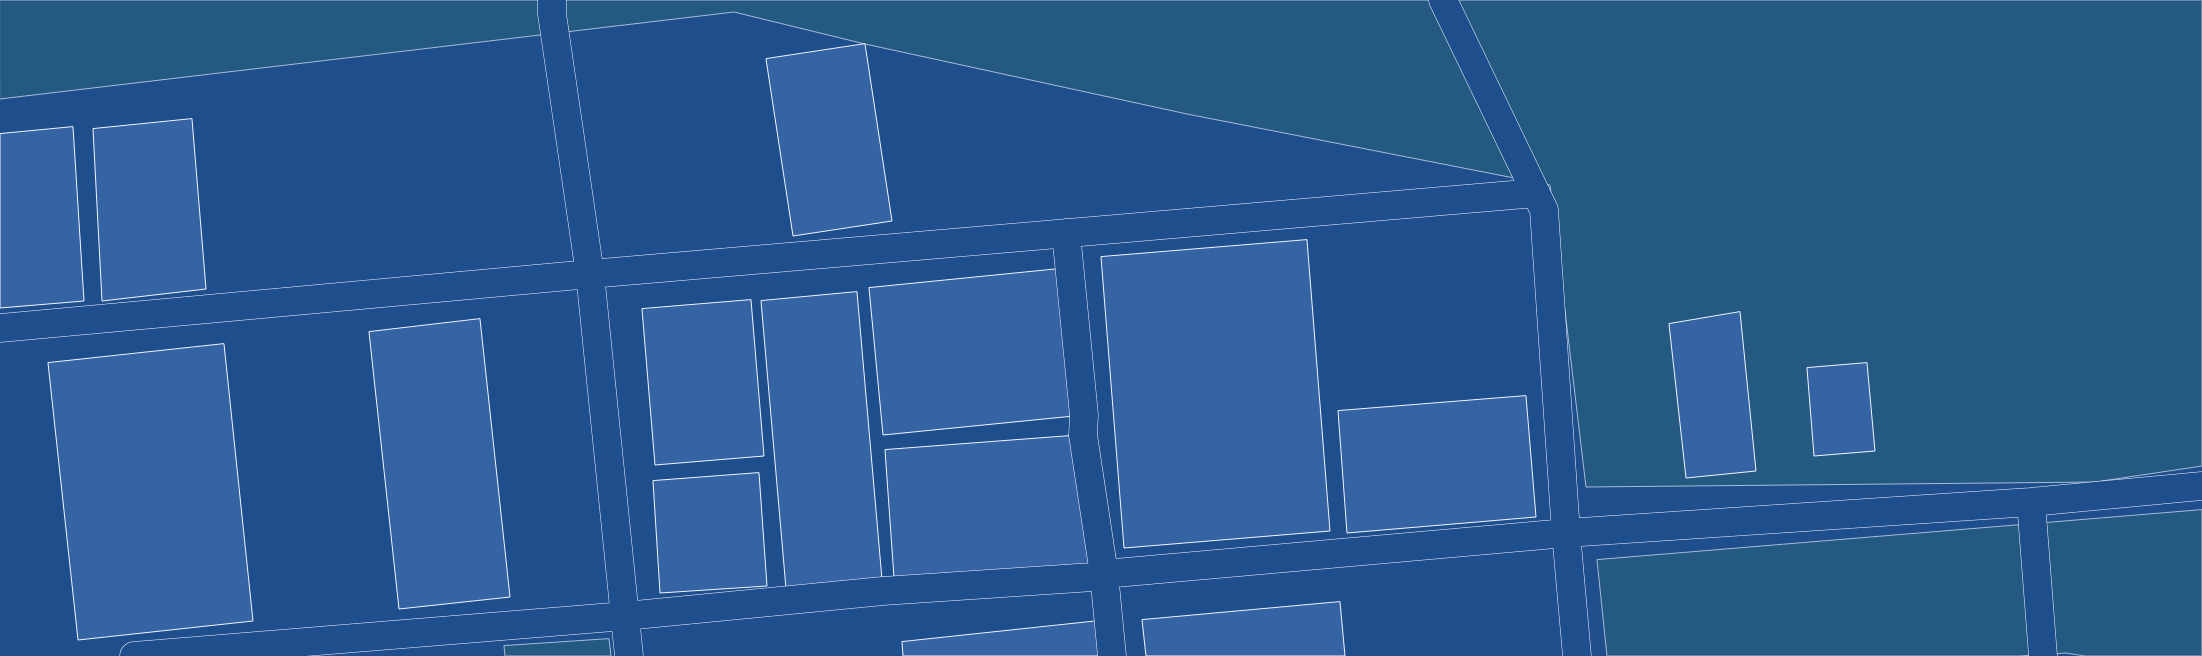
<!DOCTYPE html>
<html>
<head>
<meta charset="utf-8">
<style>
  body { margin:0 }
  canvas { display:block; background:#1f4e8c }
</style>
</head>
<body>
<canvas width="2202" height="656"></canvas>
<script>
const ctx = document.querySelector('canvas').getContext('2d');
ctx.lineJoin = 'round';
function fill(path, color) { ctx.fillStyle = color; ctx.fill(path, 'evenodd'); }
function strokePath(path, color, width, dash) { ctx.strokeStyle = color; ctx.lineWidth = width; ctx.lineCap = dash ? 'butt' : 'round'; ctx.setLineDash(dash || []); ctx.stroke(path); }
const green = new Path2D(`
  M0,0H2202V466L2095,482L1586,487L1550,185L1187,114L865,44L734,12L0,99Z
  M2202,510V656H2085L2066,653L2019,656H1607L1597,560Z
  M609,639L611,656H505L504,646Z`);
fill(green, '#245a82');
strokePath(green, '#a8bbd7', 1);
const building = new Path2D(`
  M865,44L892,221L793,236L766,59Z
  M192,119L206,289L102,301L93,129Z
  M73,127L84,301L0,308V134Z
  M1307,240L1330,531L1124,548L1101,257Z
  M1069,268L1084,415L883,435L869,288Z
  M857,292L883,591L787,600L761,301Z
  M751,300L764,456L655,465L642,309Z
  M1740,312L1756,471L1686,478L1669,324Z
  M480,319L510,597L399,609L369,332Z
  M224,344L253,621L78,640L48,363Z
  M1867,363L1875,451L1814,456L1807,368Z
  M1526,396L1536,517L1347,533L1338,411Z
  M1083,435L1093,577L895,592L885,450Z
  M759,473L767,586L660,593L653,481Z
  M1340,602L1345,656H1146L1142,620Z
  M1108,620L1110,656H903L902,642Z`);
fill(building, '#3563a3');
strokePath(building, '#f2f6ff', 1);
const street = new Path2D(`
  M552,0V14L590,274L629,656
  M1443,0L1544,210L1566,533L2031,502L2202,486
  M1066,233L1084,415L1083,435L1104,574L1112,656
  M0,328L590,274L1536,193
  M2031,502L2043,656
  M134,656L625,616L883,591L1093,577L1104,574L1566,533L1577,656`);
strokePath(street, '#f2f6ff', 29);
strokePath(street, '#1f4e8c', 28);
</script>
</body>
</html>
